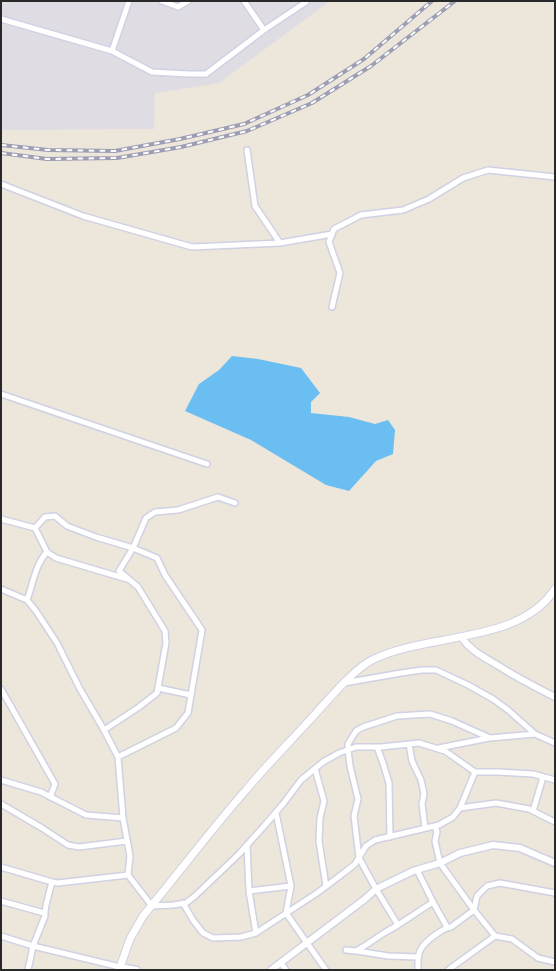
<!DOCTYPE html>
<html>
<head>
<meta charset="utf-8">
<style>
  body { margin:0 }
  #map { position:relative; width:556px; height:971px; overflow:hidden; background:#ece6db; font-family:Cabin,sans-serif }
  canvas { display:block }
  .frame { position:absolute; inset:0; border:2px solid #292929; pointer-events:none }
</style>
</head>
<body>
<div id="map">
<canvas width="556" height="971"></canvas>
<div class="frame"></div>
</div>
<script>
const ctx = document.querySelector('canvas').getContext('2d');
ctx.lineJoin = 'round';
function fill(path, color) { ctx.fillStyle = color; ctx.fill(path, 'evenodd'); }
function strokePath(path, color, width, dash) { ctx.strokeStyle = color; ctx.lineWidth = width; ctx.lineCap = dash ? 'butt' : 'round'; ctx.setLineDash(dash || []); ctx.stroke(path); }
fill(new Path2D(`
  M1,1H330L219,83L155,93L154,129L1,130Z`), '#dfdce4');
fill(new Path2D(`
  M232,356L258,359L301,368L320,393L311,402V413L349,417L375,424L388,420L395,430L393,454L376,461L349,491L326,485L251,440L185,411L199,384L219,370Z`), '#6bbef1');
const minor = new Path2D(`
  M162,1L178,7L188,1
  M244,1L264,30
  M1,19L112,51L152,72L189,74H206L264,30L306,2
  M112,51L129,1
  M247,150L255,206L280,243L332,234
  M1,184L83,216L192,247L280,243
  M332,307L340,273L329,242L334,229L361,215L403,210L429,199L463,178L488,170L555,177
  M1,394L207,464
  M1,519L35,528L47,552
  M35,528L45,517L55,516L67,526L96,537L133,548L146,518L155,512L178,510L218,497L235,503
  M1,589L27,600L36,611L57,643L80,689L104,730L118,757L123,818L130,856L128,875L152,906L173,905L186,903L195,896L239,854L265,825L283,804L301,780L323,762L339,753L356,747H381L419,743L445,751L475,772H498L533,774L555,780
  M27,600C33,584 35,565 47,552L56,558L127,579
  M344,683L401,673L422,670H436L468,685L493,699L508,710L535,734L555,743
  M158,688L191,695
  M1,689L55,784L50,797
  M104,730L139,707L157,693L166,643L165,631L138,587L119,571L133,548L157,558L165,575L202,630L188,713L176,728L118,757
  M409,744L412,761L421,780L424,794L422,804L425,828
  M377,747L383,763L389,783L390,837
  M439,748L489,738
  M315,769L324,801L320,818L319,841L326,886
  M1,780L41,792L86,815L123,818
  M1,804L42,828L68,845L79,847L127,841
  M460,808L496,803L529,809L555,822
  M533,811L543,777
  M435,826L437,832L435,841L440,863L474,910
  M247,845L249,891L256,933
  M1,867L52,882L58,883L128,875
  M417,870L433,902L447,927
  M291,886L286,913L326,970
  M249,891L291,886L276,813
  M1,901L44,913
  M183,903L193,920L203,933L213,938L241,937L256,933L317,893L345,872L355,864L366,846L375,840L439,825L453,817L460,808L475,772
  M474,910L477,896L487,886L500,883L555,893
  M398,925L376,889L359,858L354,816L358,799L350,766L348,750V744L356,731L363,727L397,716L430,714L452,721L490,738L535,734
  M1,936L33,946L120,967
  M495,936L512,939L538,958L555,962
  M346,950L356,951L363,947L384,933L398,925L433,902
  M357,951L388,956L418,957
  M281,963L286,970
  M28,970L33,946L45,916C44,908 50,891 52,882
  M418,970C418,963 417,955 421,949C425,941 443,928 451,927L474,910L495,936L448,970`);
const tertiary = new Path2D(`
  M461,637C471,651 482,656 497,665C516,677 535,687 555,697
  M120,967L137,970
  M271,970L365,899L376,889L413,871L440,863L460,853L493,845L520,848L555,863`);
const secondary = new Path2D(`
  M119,970L130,939L143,916C178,874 210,831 246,790C265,767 287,745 307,723C325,704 350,672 372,660C427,632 519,645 555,589`);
strokePath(minor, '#d0d1e3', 8);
strokePath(tertiary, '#d0d1e3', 9);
strokePath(secondary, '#d0d1e3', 9);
strokePath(minor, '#fff', 5);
strokePath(tertiary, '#fff', 6);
strokePath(secondary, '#fff', 7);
const rail = new Path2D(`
  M1,145L48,150L115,151L180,139L244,124L308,95L364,59L432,1
  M1,153L47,159L117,158L181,147L247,131L312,103L371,66L455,1`);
strokePath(rail, '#9d9eb4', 4);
strokePath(rail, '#fff', 2, [5.5]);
</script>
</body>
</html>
